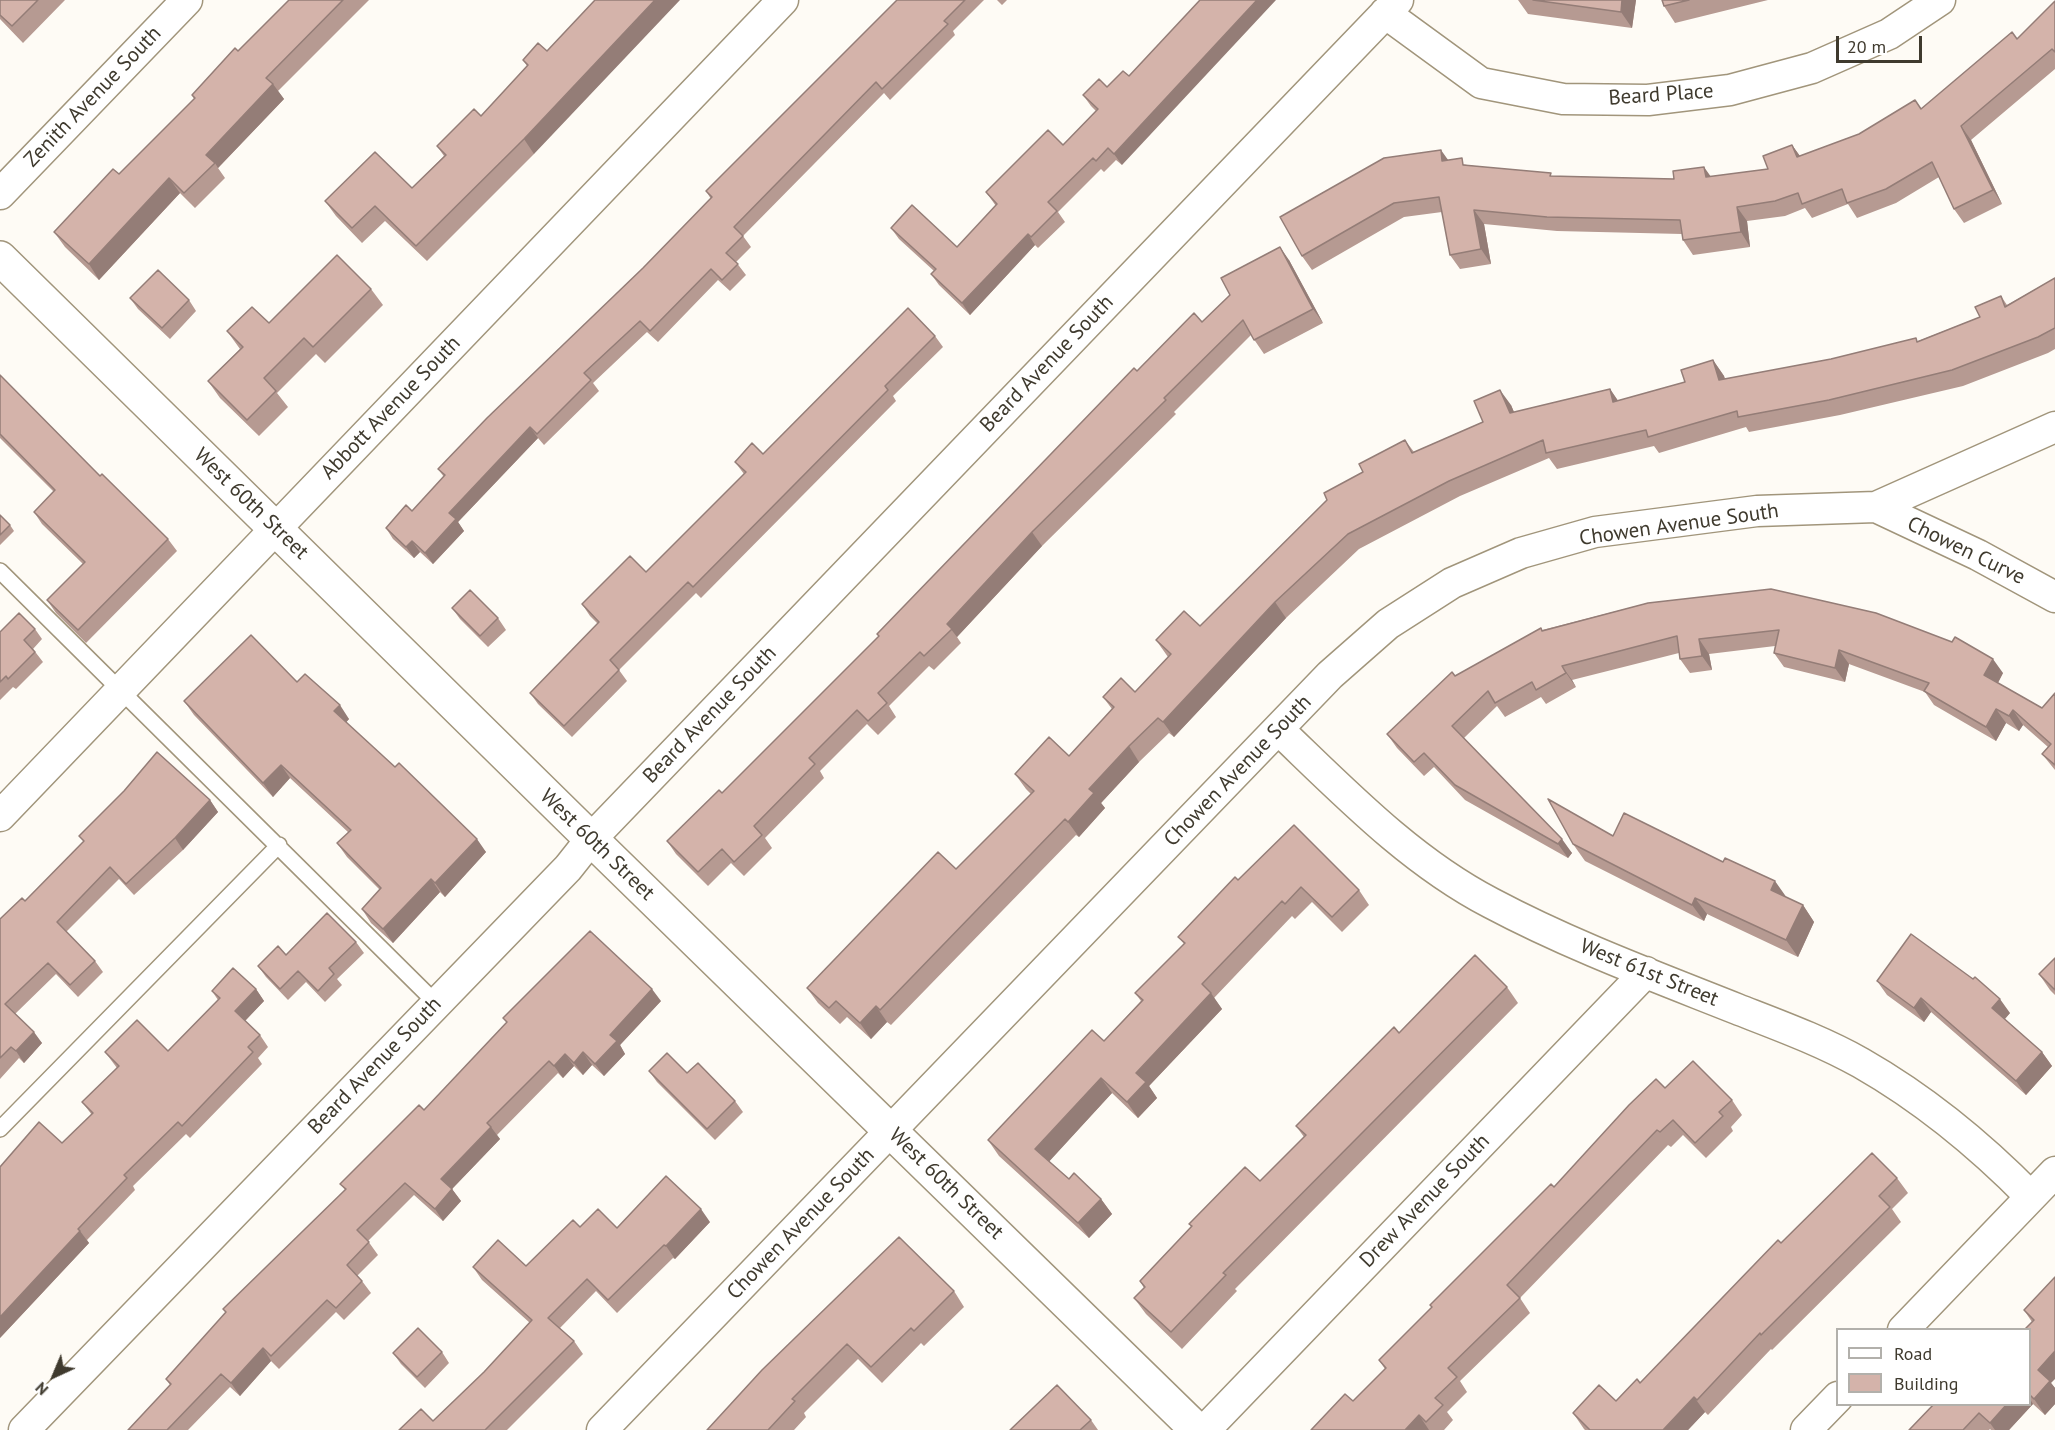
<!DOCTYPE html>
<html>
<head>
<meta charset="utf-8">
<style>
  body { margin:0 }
  #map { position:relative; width:2055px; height:1430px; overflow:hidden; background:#fefbf5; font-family:"PT Sans",sans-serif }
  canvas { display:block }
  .legend { position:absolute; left:1836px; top:1328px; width:195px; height:78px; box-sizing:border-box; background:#fff; border:2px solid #b2b0ab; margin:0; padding:8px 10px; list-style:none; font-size:18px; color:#3f3a2e }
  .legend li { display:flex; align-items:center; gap:12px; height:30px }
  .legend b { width:30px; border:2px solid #b2b0ab }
  .north { position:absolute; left:24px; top:1346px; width:60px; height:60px; -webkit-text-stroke:4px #fff; paint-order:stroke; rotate:224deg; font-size:16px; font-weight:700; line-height:24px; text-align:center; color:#3f3a2e }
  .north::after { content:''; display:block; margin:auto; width:21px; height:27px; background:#3f3a2e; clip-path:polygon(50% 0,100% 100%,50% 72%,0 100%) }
  .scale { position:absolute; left:1836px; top:36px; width:86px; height:27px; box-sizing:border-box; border:3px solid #3f3a2e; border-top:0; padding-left:8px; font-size:18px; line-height:21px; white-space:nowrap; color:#3f3a2e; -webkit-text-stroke:4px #fff; paint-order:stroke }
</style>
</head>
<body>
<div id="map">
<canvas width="2055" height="1430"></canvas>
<ul class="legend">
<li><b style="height:8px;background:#fff"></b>Road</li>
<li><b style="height:16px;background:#d4b3aa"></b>Building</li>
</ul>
<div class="north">N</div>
<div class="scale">20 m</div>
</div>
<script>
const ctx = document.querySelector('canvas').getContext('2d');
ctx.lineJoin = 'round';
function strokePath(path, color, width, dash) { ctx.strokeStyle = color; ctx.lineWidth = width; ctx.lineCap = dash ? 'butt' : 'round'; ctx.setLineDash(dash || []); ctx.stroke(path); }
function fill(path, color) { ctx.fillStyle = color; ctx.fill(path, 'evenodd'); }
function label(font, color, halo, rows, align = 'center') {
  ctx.font = font + ' "PT Sans",sans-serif'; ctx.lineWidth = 5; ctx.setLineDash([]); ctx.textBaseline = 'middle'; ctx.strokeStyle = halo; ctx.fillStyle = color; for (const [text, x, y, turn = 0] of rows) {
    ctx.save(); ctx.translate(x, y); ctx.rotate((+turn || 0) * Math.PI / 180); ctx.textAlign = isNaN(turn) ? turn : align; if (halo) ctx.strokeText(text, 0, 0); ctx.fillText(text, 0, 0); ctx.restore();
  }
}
const service = new Path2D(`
  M0,571L436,1003
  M0,1129L279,845`);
const minor = new Path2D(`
  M1385,13L1481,83L1563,99L1648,100L1730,90L1812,68L1889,34L1940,0
  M0,194L187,0
  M1876,507L1978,555L2055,597
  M1278,729C1344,792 1410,861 1491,903C1570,945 1654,976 1737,1009C1778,1025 1822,1041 1861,1063C1924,1099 1980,1145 2031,1197
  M0,816L783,0
  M1903,1330L2055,1172
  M24,1430L568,868L591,839L1398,0
  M602,1430L1330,675L1388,624L1452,583L1521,553L1595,532L1757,511L1876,507L2055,427
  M1205,1430L1646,972
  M1806,1430L1838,1397`);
const tertiary = new Path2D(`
  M0,258L591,839L1197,1430`);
strokePath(service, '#a1957b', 18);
strokePath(minor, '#a1957b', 33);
strokePath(tertiary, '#a1957b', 36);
strokePath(service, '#fff', 15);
strokePath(minor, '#fff', 30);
strokePath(tertiary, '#fff', 33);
fill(new Path2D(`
  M0,0H65L23,43L0,19Z
  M289,0H369L278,91L284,99L218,168L225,178L195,208L180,193L99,280L65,247L54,232L119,174L194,99L192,95L238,51Z
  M897,0H984L953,31L955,35L890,100L884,93L743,236L751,247L736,262L746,275L730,291L718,280L658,342L647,332L593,383L599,391L544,445L538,438L458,522L464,531L433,564L420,552L414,558L393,539L386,528L412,511L444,477L438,469L643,268L711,199L706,191Z
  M997,0H1007L1002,5Z
  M1518,0H1636L1632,28L1528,14Z
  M1662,0H1768L1675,23L1664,6Z
  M2055,1V69L1971,140L2002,204L1964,223L1954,209L1939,177L1896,203L1857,218L1848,204L1812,218L1805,208L1785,216L1747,221L1750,247L1693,255L1683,240L1682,234L1557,231L1484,224L1491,264L1460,269L1450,255L1442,212L1404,217L1312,270L1302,256L1448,160L1467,165L1553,176L1674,179L1711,177L1768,169L1792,145L1800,156L1859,134L1915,100L1921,109L2017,39Z
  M547,51L534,154L427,261L385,221L362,243L336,216L325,201L412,188L444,156L437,146L481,116L527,66L523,60Z
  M1099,79L1122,165L1116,160L1104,172L1101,169L1058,212L1065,222L1038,248L1035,245L970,315L939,285L931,274L934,271L899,239L891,228L957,247L996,206L986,192L1063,145L1096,111L1091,106L1083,95Z
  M1289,260L1323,323L1264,354L1251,335L1174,412L1176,414L1042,546L957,637L961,643L934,670L929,666L889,706L896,717L878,735L867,724L820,771L824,778L765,838L772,848L744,876L731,863L708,886L676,854L667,841L722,793L879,636L1137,371L1202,322Z
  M2055,278V349L2048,353L1963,386L1840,415L1749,432L1746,427L1659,453L1654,446L1557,469L1549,458L1460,496L1359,549L1286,618L1174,737L1169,733L1139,762L1101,803L1105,808L1079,837L1076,835L891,1025L887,1022L871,1039L847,1017L840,1024L818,1003L807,988L956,869L1031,794L1026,789L1015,774L1069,756L1112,709L1103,697L1135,692L1168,657L1156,640L1200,626L1363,472L1405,440L1414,452L1483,422L1511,405L1514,412L1610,389L1618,401L1685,382L1713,360L1724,376L1725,379L1831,359L1918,341L1980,317L2001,296L2007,305Z
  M371,289L383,305L325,363L316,354L277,393L288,407L259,436L220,398L208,381L240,349L227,331L269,323Z
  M130,298L189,300L196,311L170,339L138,309Z
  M935,336L943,347L893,396L896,401L701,598L696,593L619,670L627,681L572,737L538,704L530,693L598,624L590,616L582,604L646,572L744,474L735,462L763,454Z
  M0,375L100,476L168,539L177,551L86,643L56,613L47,600L83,564L42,524L34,512L54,492L0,438Z
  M0,515L10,525L14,531L0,545Z
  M1648,603L2003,673L1998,683L2042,708L2055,693V770L2042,754L2048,747L2023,725L2019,731L2006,723L1996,741L1934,705L1925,692L1849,664L1845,682L1784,667L1774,653L1775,646L1709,654L1712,670L1690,673L1680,659L1679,653L1572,680L1576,687L1546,704L1541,697L1505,717L1497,706L1464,738L1572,853L1568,858L1465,800L1434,767L1424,776L1397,748L1387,734L1542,630Z
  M452,608L498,618L506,630L488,647L460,619Z
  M35,629L42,639L33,649L43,662L16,689L13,687L0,700V632Z
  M297,682L349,719L346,722L486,852L445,897L440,892L393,943L371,923L362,909L380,890L347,857L337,843L349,833L290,778L273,797L194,715L184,701Z
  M210,800L218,812L183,850L134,895L119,879L66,932L95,961L103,972L78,997L56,974L15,1014L42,1043L24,1063L19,1058L0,1079V919L25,901L84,842L79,836Z
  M1613,836L1786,898L1803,905L1814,922L1798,957L1707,914L1704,921L1585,861L1573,844Z
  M1238,880L1359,890L1369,905L1342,932L1312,902L1295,919L1292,916L1214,998L1222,1009L1149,1086L1157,1098L1138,1118L1112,1093L1049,1161L1069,1179L1101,1199L1112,1214L1089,1238L999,1156L988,1140L1104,1041L1141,1001L1135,993L1184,944L1178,937Z
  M356,942L364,953L337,979L342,985L325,1002L306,982L288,1000L266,977L258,966L286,955Z
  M2055,958V995L2050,990L2039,974Z
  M1877,981L2010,1013L2005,1019L2042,1052L2052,1066L2026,1095L1931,1012L1924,1022L1887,995Z
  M1507,987L1518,1003L1235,1289L1237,1291L1182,1349L1146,1314L1134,1298L1144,1288L1140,1281L1191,1227L1189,1224L1260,1181L1304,1137L1296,1126L1399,1033Z
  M256,989L264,1001L245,1021L260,1035L268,1047L258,1058L262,1064L190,1138L186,1134L133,1186L135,1190L87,1240L89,1243L0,1338L62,1143L92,1115L82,1102L117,1068L105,1052L168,1051L218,1000L212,991Z
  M661,1001L620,1045L625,1054L604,1076L592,1065L583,1075L574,1066L563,1078L558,1073L497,1135L500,1139L452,1189L461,1201L443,1221L414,1195L368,1241L378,1255L357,1276L362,1281L371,1293L344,1320L336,1312L279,1369L271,1361L240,1396L230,1387L188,1430H128L170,1385L166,1379L226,1313L223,1309L345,1190L340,1184L424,1110L507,1023L503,1018Z
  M649,1071L687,1073L735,1101L743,1112L715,1140L657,1082Z
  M1665,1088L1732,1100L1742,1115L1731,1127L1733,1131L1706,1158L1683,1135L1671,1147L1668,1145L1520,1298L1530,1313L1460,1381L1467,1392L1447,1412L1453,1420L1444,1430H1311L1353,1401L1385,1369L1379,1360L1554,1187Z
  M1897,1178L1908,1193L1892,1209L1901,1222L1772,1350L1771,1349L1708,1415L1705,1412L1688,1430H1585L1584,1429L1573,1413L1616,1401L1640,1383L1781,1243Z
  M710,1222L675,1259L673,1258L617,1313L596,1291L560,1328L574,1341L583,1354L507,1430H399L433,1421L484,1372L530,1323L482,1280L473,1267L526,1266L580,1227L617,1228Z
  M2055,1277L2051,1383L2055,1388V1404L2045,1415L2033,1404L2009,1430H1991L1990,1429L1989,1430H1909L1934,1404H2030V1329L2032,1322L2024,1310Z
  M954,1291L964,1307L924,1346L921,1343L882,1383L858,1359L804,1413L806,1417L794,1430H707L762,1370Z
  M442,1352L449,1363L425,1388L401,1364L393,1353Z
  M1091,1420L1098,1430H1010Z`), '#b69a92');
fill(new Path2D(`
  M655,0H680L534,154L524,139Z
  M1257,0H1276L1122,165L1114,154Z
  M1622,0H1636L1632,28L1621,12Z
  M273,84L284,99L218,168L215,163L206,155Z
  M1961,126L1971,140L2002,204L1993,190Z
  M1792,145L1802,159L1797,157Z
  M1441,150L1451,164L1442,161Z
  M1704,167L1714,181L1706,177Z
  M169,178L180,193L99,280L89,264Z
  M1737,207L1747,221L1750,247L1741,232Z
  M1474,210L1484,224L1491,264L1481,249Z
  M1028,234L1035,245L970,315L962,303Z
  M1280,247L1289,260L1323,323L1313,309Z
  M1713,360L1724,376L1730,396L1719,380Z
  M1610,389L1621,405L1613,402Z
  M1500,390L1511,405L1521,429L1510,413Z
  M530,427L538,438L458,522L464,531L433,564L425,553L449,513Z
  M1032,532L1042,546L957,637L947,624Z
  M412,541L420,552L414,558L406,547Z
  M1275,602L1286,618L1174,737L1163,722Z
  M1699,639L1709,654L1712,670L1702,656Z
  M1839,650L1849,664L1845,682L1835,668Z
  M1993,659L2003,673L1994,690L1984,675Z
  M1562,666L1572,680L1576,687L1566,673Z
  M340,705L349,719L344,725L334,711Z
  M1996,709L2006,723L1996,741L1986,727Z
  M2013,710L2023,725L2019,731L2009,716Z
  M1129,746L1139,762L1101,803L1105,808L1079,837L1068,822L1089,789Z
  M281,765L290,778L273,797L263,783Z
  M210,800L218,812L183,850L175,838Z
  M477,839L486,852L445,897L435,883Z
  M1562,839L1572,853L1568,858L1558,844Z
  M431,879L440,892L393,943L383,929Z
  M1775,881L1787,898L1771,890Z
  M1695,898L1707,914L1704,921L1692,905Z
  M1803,905L1814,922L1798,957L1786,940Z
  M256,989L264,1001L243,1023L235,1011Z
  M652,989L661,1001L620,1045L625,1054L604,1076L595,1064L610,1035Z
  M1211,993L1222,1009L1149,1086L1157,1098L1138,1118L1127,1102L1136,1073Z
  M1921,998L1931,1012L1924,1022L1914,1008Z
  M2000,999L2010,1013L2002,1022L1992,1008Z
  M876,1006L887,1022L871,1039L860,1023Z
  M34,1032L42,1043L24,1063L16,1051Z
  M583,1052L592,1065L583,1075L574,1063Z
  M2042,1052L2052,1066L2026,1095L2016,1081Z
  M565,1054L574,1066L563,1078L554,1066Z
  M1101,1078L1112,1093L1046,1165L1035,1149Z
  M491,1127L500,1139L452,1189L461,1201L443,1221L435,1209L441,1179Z
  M1101,1199L1112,1214L1089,1238L1078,1223Z
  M701,1209L710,1222L675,1259L666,1246Z
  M80,1231L89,1243L0,1338V1317Z
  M263,1348L271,1361L240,1396L231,1383Z
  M2055,1351V1379L2051,1383L2055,1388V1404L2045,1415L2034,1399L2038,1370Z
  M1694,1397L1705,1412L1688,1430H1663Z
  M2030,1399L2033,1404L2009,1430H1995L1990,1423L2007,1404H2030Z
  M1419,1415L1429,1430H1405Z`), '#947d77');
const building = new Path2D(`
  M0,0H38L12,26L0,15Z
  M289,0H343L266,78L273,84L206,155L215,163L184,193L169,178L89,264L54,232L113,169L119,174L195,98L192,95L235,48L238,51Z
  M595,0H655L524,139L416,246L375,206L352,228L325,201L375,152L412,188L446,155L437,146L474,109L481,116L528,65L523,60L538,43L547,51Z
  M897,0H965L944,21L948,24L882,89L876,82L734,227L743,236L726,253L738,264L722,280L711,269L650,331L640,321L584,373L591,380L537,434L530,427L449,513L456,519L425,553L412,541L406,547L386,528L406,505L412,511L445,475L438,469L487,418L643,268L712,197L706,191Z
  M1200,0H1257L1114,154L1108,148L1096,161L1093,158L1048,202L1057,211L1031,237L1028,234L962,303L931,274L936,269L891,228L912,205L957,247L997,204L986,192L1048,130L1063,145L1098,109L1083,95L1099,79L1107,87L1123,71L1129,76Z
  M1533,0H1622L1621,12Z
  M1662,0H1689L1664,6Z
  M2055,1V52L2052,49L1961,126L1993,190L1954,209L1932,162L1886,189L1847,203L1842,189L1802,204L1798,193L1775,201L1737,207L1741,232L1683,240L1680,220L1547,217L1474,210L1481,249L1450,255L1439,197L1394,203L1302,256L1280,217L1384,158L1441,150L1442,161L1462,158L1463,165L1551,173L1550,176L1674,179L1673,171L1704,167L1706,177L1768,169L1763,156L1792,145L1797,157L1859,134L1915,100L1921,109L2012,32L2017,39Z
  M1280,247L1313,309L1254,340L1243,320L1164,398L1166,400L1032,532L947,624L952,629L924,656L920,652L878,693L887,703L868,721L857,710L809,758L815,764L754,826L762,835L734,862L722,849L698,872L667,841L719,790L722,793L879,636L877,634L1134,368L1137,371L1194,313L1202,322L1230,295L1221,278Z
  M337,255L371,289L313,347L304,338L264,378L276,391L247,420L208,381L243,347L227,331L252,307L269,323Z
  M158,270L189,300L162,328L130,298Z
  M2055,278V328L2038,337L1952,370L1829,400L1738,417L1737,411L1648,437L1646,430L1546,453L1543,440L1449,481L1348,534L1275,602L1163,722L1158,718L1129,746L1089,789L1094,793L1068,822L1065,819L880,1010L876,1006L860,1023L836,1001L829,1008L807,988L938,852L956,869L1034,791L1015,774L1049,737L1069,756L1114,707L1103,697L1121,678L1135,692L1171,654L1156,640L1184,611L1200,626L1327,500L1324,493L1363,472L1359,464L1405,440L1412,453L1483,422L1474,401L1500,390L1510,413L1610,389L1613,402L1685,382L1681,370L1713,360L1719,380L1831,359L1916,338L1917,342L1980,317L1975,307L2001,296L2005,307Z
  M908,308L935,336L885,386L888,390L693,587L688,582L610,660L619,670L564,726L530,693L599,622L582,604L630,556L646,572L746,472L735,462L752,443L763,454Z
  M0,375L100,476L102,474L168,539L78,630L47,600L85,562L34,512L55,490L0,434Z
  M0,515L10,525L0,535Z
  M1771,589L1876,613L1952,642L1955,637L1993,659L1984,675L2042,708L2055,693V765L2042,754L2051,744L2013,710L2009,716L1996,709L1986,727L1924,691L1929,683L1839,650L1835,668L1774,653L1779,630L1699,639L1702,656L1680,659L1677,636L1562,666L1566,673L1536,690L1532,682L1495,703L1488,691L1452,726L1562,839L1558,844L1455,785L1424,753L1414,762L1387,734L1452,672L1455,676L1541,628L1542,631L1648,603Z
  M470,590L498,618L480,636L452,608Z
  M19,613L35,629L24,640L35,652L8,679L6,676L0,682V632Z
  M251,635L297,682L305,674L340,705L334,711L395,767L399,763L477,839L435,883L431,879L383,929L362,909L381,888L337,843L351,830L281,765L263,783L184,701Z
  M157,752L210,800L175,838L126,884L110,867L57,922L95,961L70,985L48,963L5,1004L34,1032L16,1051L11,1047L0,1058V919L22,898L25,901L84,841L79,836L124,791Z
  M1548,799L1613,836L1624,813L1723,862L1725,858L1775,881L1771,890L1803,905L1786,940L1695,898L1692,905L1573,844Z
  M1294,825L1359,890L1332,917L1301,887L1285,904L1282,901L1202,984L1211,993L1136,1073L1146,1082L1127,1102L1101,1078L1035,1149L1069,1179L1074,1173L1101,1199L1078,1223L988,1140L1092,1030L1104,1041L1143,1000L1135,993L1185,943L1178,937L1235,877L1238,880Z
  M327,913L356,942L329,968L334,974L318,991L298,971L280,989L258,966L278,946L286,955Z
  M590,931L652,989L610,1035L617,1041L595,1064L583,1052L574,1063L565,1054L554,1066L549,1061L487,1123L491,1127L441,1179L452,1189L435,1209L405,1183L357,1230L369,1242L347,1265L362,1281L336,1308L327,1300L271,1356L263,1348L231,1383L221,1374L167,1430H128L171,1384L166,1379L226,1312L223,1309L346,1189L340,1184L419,1105L424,1110L507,1022L503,1018Z
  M1911,934L1973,979L1975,977L2000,999L1992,1008L2042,1052L2016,1081L1921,998L1914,1008L1877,981Z
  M1475,955L1507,987L1223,1273L1226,1275L1171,1332L1134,1298L1145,1287L1140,1281L1192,1226L1189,1224L1245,1167L1260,1181L1306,1135L1296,1126L1394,1027L1399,1033Z
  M2055,958V990L2039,974Z
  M233,968L256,989L235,1011L260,1035L248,1047L253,1052L182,1126L178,1122L124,1175L127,1178L78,1229L80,1231L0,1317V1167L39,1122L62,1143L93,1113L82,1102L119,1066L105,1052L137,1020L168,1051L220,998L212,991Z
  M667,1053L687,1073L698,1063L735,1101L707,1129L649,1071Z
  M1693,1061L1732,1100L1719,1112L1723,1116L1695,1143L1673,1120L1660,1132L1657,1130L1507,1285L1520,1298L1448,1368L1457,1377L1435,1398L1443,1405L1426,1422L1419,1415L1405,1430H1311L1345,1394L1353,1401L1386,1368L1379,1360L1432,1307L1430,1305L1551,1184L1554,1187L1629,1105L1656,1079L1665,1088Z
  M1872,1153L1897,1178L1879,1196L1890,1207L1761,1335L1760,1333L1697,1400L1694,1397L1663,1430H1590L1573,1413L1599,1385L1616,1401L1637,1379L1640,1383L1778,1240L1781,1243Z
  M666,1176L701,1209L666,1246L664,1245L608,1300L587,1279L548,1318L574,1341L485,1430H399L421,1409L433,1421L484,1372L532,1320L473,1267L498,1240L526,1266L573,1220L580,1227L598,1209L617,1228Z
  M899,1237L954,1291L914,1331L911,1328L871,1367L847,1344L792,1399L795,1401L768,1430H707L762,1370Z
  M2055,1277V1351L2038,1370L2050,1381L2034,1399L2030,1395V1329H2025L2034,1320L2024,1310Z
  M418,1328L442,1352L417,1377L393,1353Z
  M1057,1385L1091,1420L1080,1430H1010Z
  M1934,1404H2007L1990,1423L1979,1413L1963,1430H1909Z`);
fill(building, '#d4b3aa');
strokePath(building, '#947d77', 1.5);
label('21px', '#3f3a2e', '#fff', [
  ["Beard Place",1661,95,-4],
  ["Zenith Avenue South",93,97,-46],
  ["Beard Avenue South",1047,364,-46],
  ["Abbott Avenue South",391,408,-46],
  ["West 60th Street",251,504,44],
  ["Chowen Avenue South",1679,525,-8],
  ["Chowen Curve",1966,551,26],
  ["Beard Avenue South",710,715,-46],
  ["Chowen Avenue South",1238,771,-46],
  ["West 60th Street",597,845,44],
  ["West 61st Street",1649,973,22],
  ["Beard Avenue South",375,1066,-46],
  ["West 60th Street",946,1184,44],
  ["Drew Avenue South",1425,1201,-46],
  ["Chowen Avenue South",801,1224,-46]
]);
</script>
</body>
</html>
